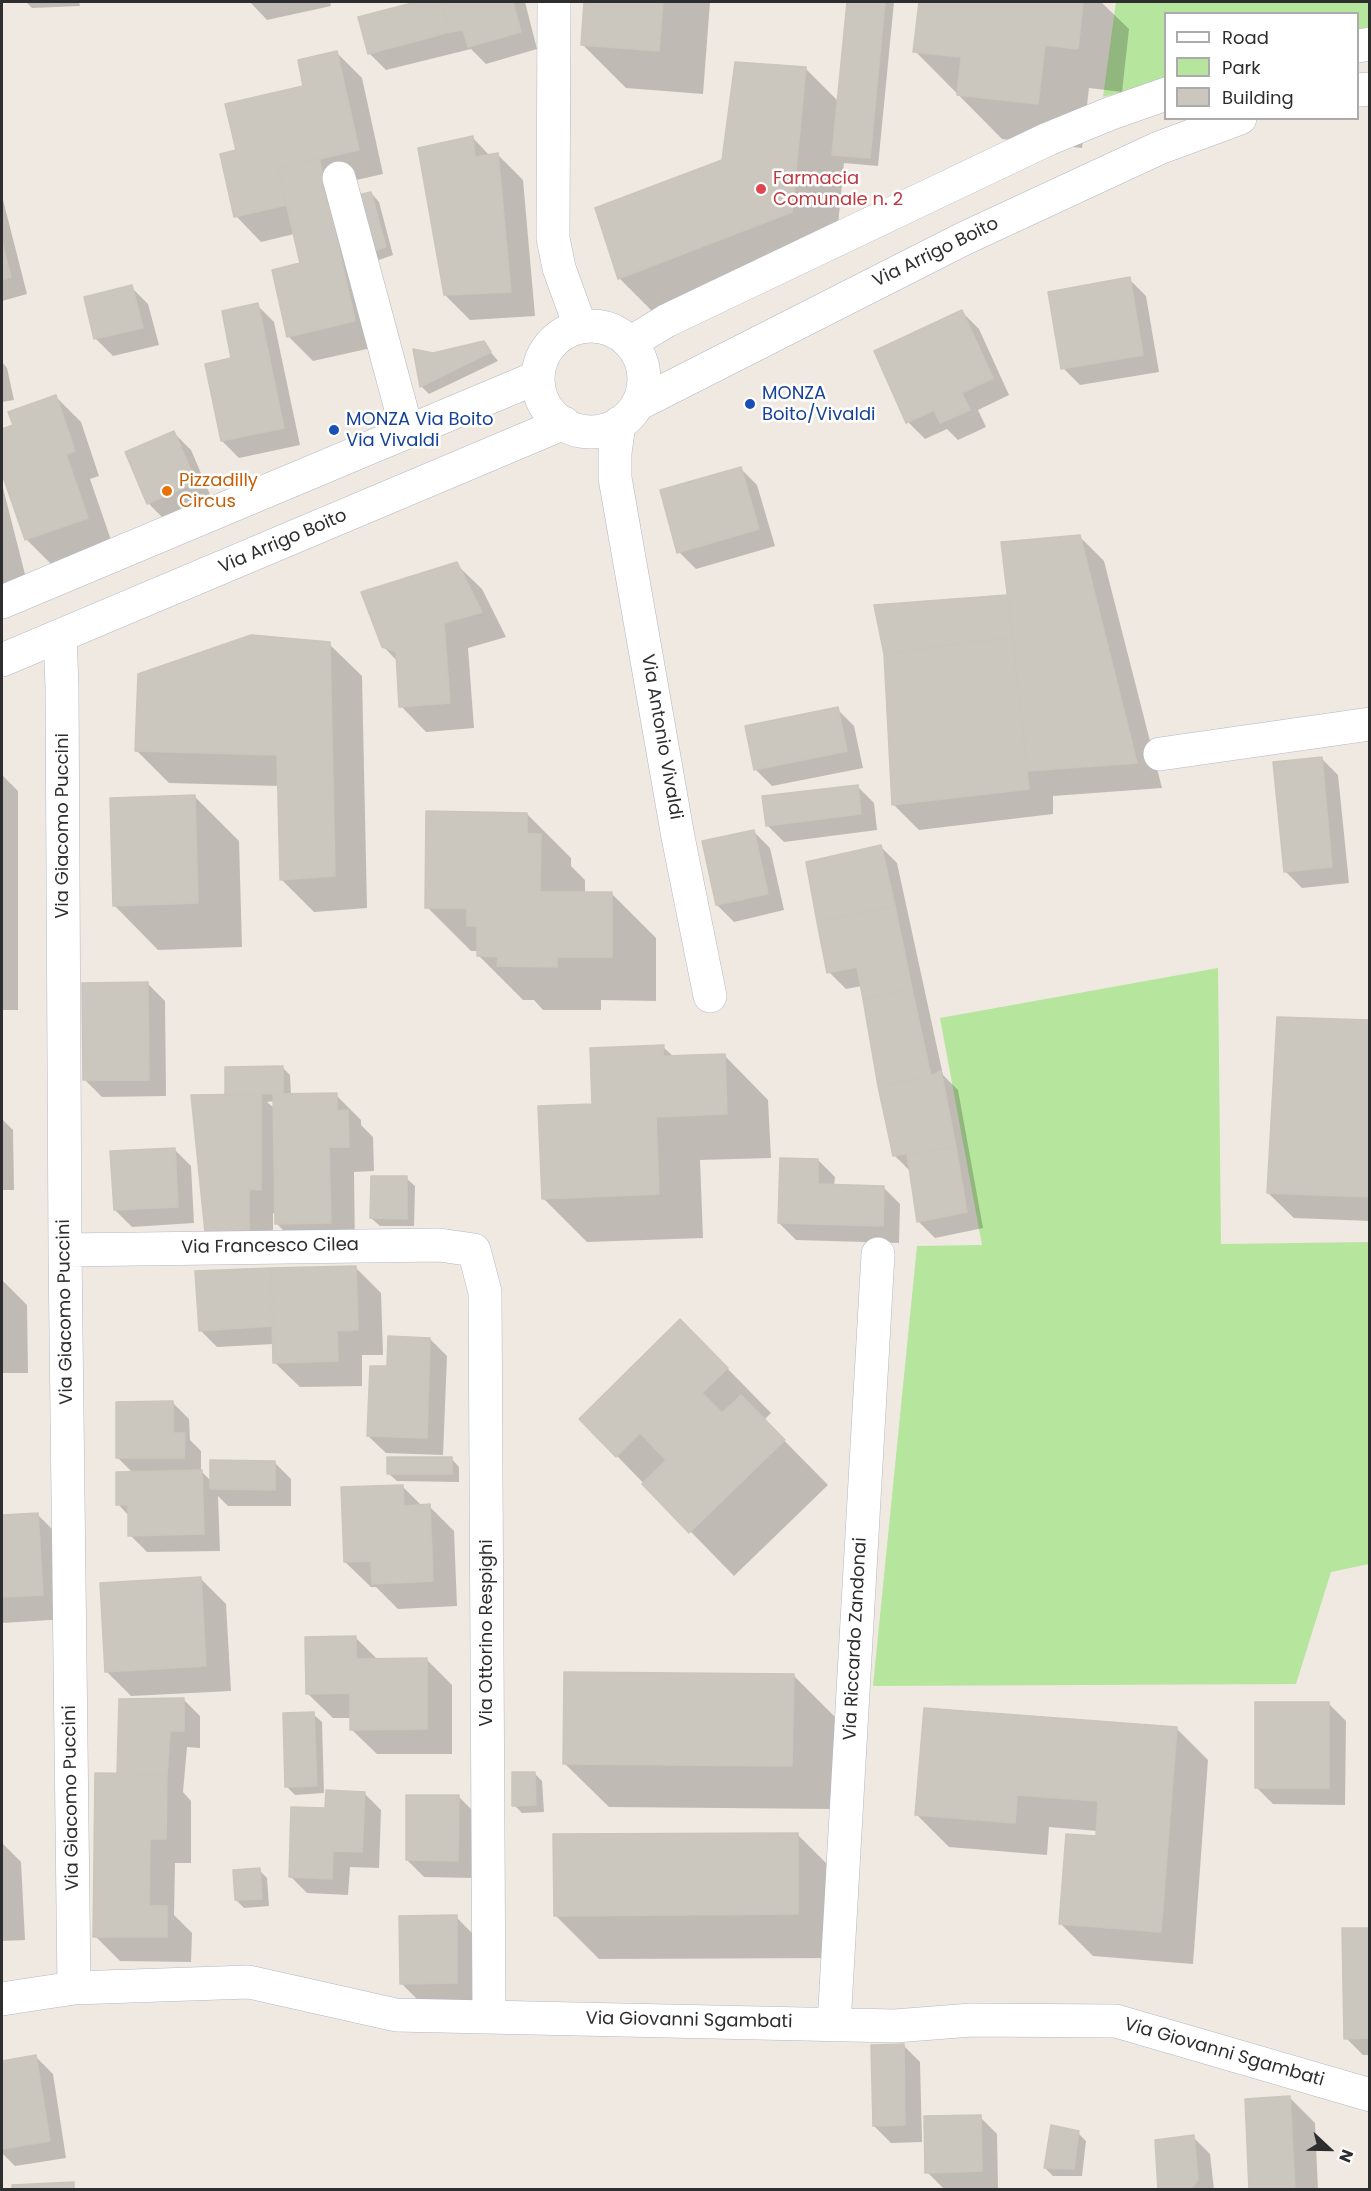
<!DOCTYPE html>
<html>
<head>
<meta charset="utf-8">
<style>
  body { margin:0 }
  #map { position:relative; width:1371px; height:2191px; overflow:hidden; background:#efe9e1; font-family:Poppins,sans-serif }
  canvas { display:block }
  .frame { position:absolute; inset:0; border:3px solid #2e2e2e; pointer-events:none }
  .legend { position:absolute; left:1164px; top:12px; width:195px; height:108px; box-sizing:border-box; background:#fff; border:2px solid #ababab; margin:0; padding:8px 10px; list-style:none; font-size:18px; color:#2e2e2e }
  .legend li { display:flex; align-items:center; gap:12px; height:30px }
  .legend b { width:30px; border:2px solid #ababab }
  .north { position:absolute; left:1299px; top:2119px; width:60px; height:60px; -webkit-text-stroke:4px #fff; paint-order:stroke; rotate:112deg; font-size:16px; font-weight:700; line-height:24px; text-align:center; color:#2e2e2e }
  .north::after { content:''; display:block; margin:auto; width:21px; height:27px; background:#2e2e2e; clip-path:polygon(50% 0,100% 100%,50% 72%,0 100%) }
</style>
</head>
<body>
<div id="map">
<canvas width="1371" height="2191"></canvas>
<div class="frame"></div>
<ul class="legend">
<li><b style="height:8px;background:#fff"></b>Road</li>
<li><b style="height:16px;background:#b6e59e"></b>Park</li>
<li><b style="height:16px;background:#cbc7bf"></b>Building</li>
</ul>
<div class="north">N</div>
</div>
<script>
const ctx = document.querySelector('canvas').getContext('2d');
ctx.lineJoin = 'round';
function fill(path, color) { ctx.fillStyle = color; ctx.fill(path, 'evenodd'); }
function strokePath(path, color, width, dash) { ctx.strokeStyle = color; ctx.lineWidth = width; ctx.lineCap = dash ? 'butt' : 'round'; ctx.setLineDash(dash || []); ctx.stroke(path); }
function label(font, color, halo, rows, align = 'center') {
  ctx.font = font + ' Poppins,sans-serif'; ctx.lineWidth = 5; ctx.setLineDash([]); ctx.textBaseline = 'middle'; ctx.strokeStyle = halo; ctx.fillStyle = color; for (const [text, x, y, turn = 0] of rows) {
    ctx.save(); ctx.translate(x, y); ctx.rotate((+turn || 0) * Math.PI / 180); ctx.textAlign = isNaN(turn) ? turn : align; if (halo) ctx.strokeText(text, 0, 0); ctx.fillText(text, 0, 0); ctx.restore();
  }
}
fill(new Path2D(`
  M1116,2H1369V28L1358,31V14H1166L1165,80L1103,97Z
  M1218,968L1221,1244L1369,1242V1564L1331,1572L1296,1684L873,1686L917,1246L982,1245L940,1018Z`), '#b6e59e');
fill(new Path2D(`
  M26,2H79L80,6L32,8Z
  M140,2H189L142,3Z
  M250,2H330L331,6L267,20Z
  M421,2H525L537,49L486,64L471,49L386,70L369,53L360,18Z
  M586,2H710L703,94L626,88L582,44Z
  M849,2H894L878,166L844,163L835,256L663,322L619,278L805,68L839,102Z
  M920,2H1101L1129,29L1122,92L1089,88L1082,148L1002,139L915,51Z
  M337,53L362,78L383,174L343,183L380,346L313,361L288,336L301,264L294,234L261,242L236,216L237,152L305,87Z
  M473,138L490,156L498,155L523,180L535,316L470,320L445,295Z
  M371,193L379,202L393,255L379,260L370,251Z
  M2,196L27,294L2,301Z
  M1129,279L1146,296L1159,372L1080,385L1063,368Z
  M131,287L148,304L159,345L113,356L96,339Z
  M257,305L274,322L300,445L239,458L222,441Z
  M962,312L979,329L1009,395L978,410L986,427L958,440L947,429L925,439L908,422Z
  M483,343L498,361L429,394L421,386L433,355Z
  M2,362L7,368L14,400L2,402Z
  M56,397L81,422L99,476L90,479L112,543L51,564L26,539L2,469V431L15,426Z
  M174,433L191,450L212,499L165,520L148,503Z
  M740,468L757,485L775,546L696,569L679,552Z
  M2,484L29,590L2,597Z
  M1079,536L1104,561L1162,788L1053,796V814L919,830L894,805L1007,596L1010,599Z
  M456,564L482,589L506,637L468,648L474,728L426,732L401,706L398,662L383,646Z
  M329,644L362,676L367,908L314,912L281,879L279,786L169,783L136,750Z
  M837,709L854,726L863,768L772,786L755,769Z
  M1321,758L1338,775L1349,883L1302,888L1285,871Z
  M2,775L18,791V1010H2Z
  M857,786L874,803L877,830L784,842L767,825Z
  M195,797L239,841L242,947L158,950L114,905Z
  M527,814L571,858V866L585,880V893L612,894L656,938V1001L601,1000V1010H543L534,1000H523L479,956V951H471L427,907Z
  M753,831L770,848L784,910L734,922L717,905Z
  M880,846L897,863L943,1075L958,1090L983,1228L935,1238L918,1221L911,1172L894,1155L862,986L846,989L829,972Z
  M148,984L165,1001L166,1096L102,1097L85,1080Z
  M1370,1021V1221L1294,1218L1268,1193Z
  M663,1047L674,1057L724,1055L768,1100L771,1158L700,1160L703,1238L587,1242L543,1198L594,1105Z
  M282,1067L290,1075L291,1095H336L361,1120V1125L373,1137L374,1171L354,1172L355,1248L302,1249L277,1224L276,1214L273,1213V1258L232,1256L227,1096ZM274,1101L275,1109L267,1102Z
  M2,1119L13,1130L14,1190H2Z
  M174,1149L191,1166L194,1223L132,1227L115,1210Z
  M818,1160L835,1177L834,1186L883,1187L900,1204L899,1243L796,1240L779,1223Z
  M406,1178L415,1186L414,1226H380L371,1218Z
  M356,1268L381,1293L383,1355H362V1386L300,1387L274,1362V1344L217,1347L200,1330Z
  M2,1280L27,1305L28,1373H2Z
  M430,1339L447,1356L443,1455L386,1453L368,1436Z
  M724,1365L771,1413L764,1420L828,1485L734,1576L581,1419Z
  M172,1402L189,1419L190,1440L201,1451V1471L211,1481L274,1462L291,1479V1506H228L218,1496L220,1551L147,1552L130,1535L129,1516L118,1504L133,1473L118,1458Z
  M451,1458L459,1467V1482L397,1481L388,1473Z
  M402,1486L422,1506H429L454,1531L457,1606L398,1609L376,1587H371L345,1562Z
  M38,1515L63,1540L67,1619L2,1623V1517Z
  M201,1579L226,1604L231,1691L131,1696L106,1671Z
  M355,1637L378,1660H427L452,1685V1754H377L351,1729V1718H333L307,1693Z
  M793,1675L837,1719L836,1809L609,1807L564,1763Z
  M183,1699L200,1716V1748L187,1747L183,1792L191,1801V1863H175L174,1915L192,1933L191,1962L120,1961L95,1936L118,1775L120,1701Z
  M1329,1704L1346,1721L1345,1805L1273,1804L1256,1787Z
  M313,1714L322,1722L324,1793L295,1795L287,1787Z
  M1176,1728L1208,1760L1193,1964L1093,1956L1061,1924L1097,1838L1098,1831L1049,1827L1047,1855L949,1847L917,1815Z
  M534,1773L542,1781L544,1812L522,1813L514,1805Z
  M364,1793L381,1810L379,1868L350,1867L348,1895L307,1893L290,1876L327,1810Z
  M459,1797L476,1814L475,1878L424,1877L407,1860Z
  M797,1834L841,1878L842,1958L599,1959L555,1915Z
  M2,1843L21,1862L25,1940L2,1941Z
  M259,1870L267,1878L269,1906L244,1908L236,1900Z
  M456,1917L473,1934V2000H418L401,1983Z
  M1370,1929V2055H1363L1346,2038Z
  M903,2045L920,2062L922,2142L891,2143L874,2126Z
  M36,2057L53,2074L66,2158L15,2166L2,2153V2062Z
  M1290,2098L1315,2123L1318,2190H1251Z
  M980,2117L997,2134L998,2188L944,2189L927,2172Z
  M1078,2133L1086,2141L1082,2176H1053L1045,2168Z
  M1193,2137L1210,2154L1214,2190H1160Z`), '#0003');
const building = new Path2D(`
  M416,2H442L450,32L368,54L358,17Z
  M442,2H513L521,32L468,47L463,30L450,32Z
  M584,2H663L659,51L581,45Z
  M847,2H885L870,158L832,155Z
  M919,2H1083L1078,49L1045,45L1038,104L957,95L961,57L913,52Z
  M337,51L359,150L278,168L286,205L234,217L220,154L236,150L225,104L303,86L298,60Z
  M735,62L806,67L792,212L618,279L595,208L722,160Z
  M473,136L475,157L498,153L511,292L444,295L418,148Z
  M319,158L355,321L287,337L272,270L300,263L278,168Z
  M371,192L386,247L369,252L354,196Z
  M2,242L11,277L2,280Z
  M1130,277L1143,355L1061,369L1048,292Z
  M132,285L143,328L94,339L84,297Z
  M258,303L284,428L221,441L205,364L231,358L222,311Z
  M962,310L993,378L962,393L970,410L940,423L934,410L906,423L874,351Z
  M484,341L491,352L420,387L413,349L433,353Z
  M56,395L75,451L66,454L88,518L25,540L2,474V429L13,425L8,412Z
  M174,431L196,482L147,504L125,452Z
  M741,467L759,529L677,553L660,490Z
  M1080,535L1137,763L1028,771L1001,542Z
  M457,562L482,612L444,623L450,703L399,707L396,652L382,647L361,592Z
  M1007,595L1013,637L884,654L874,605Z
  M251,635L330,642L335,876L280,880L277,755L135,751L138,674Z
  M1013,637L1029,789L892,805L884,654Z
  M838,707L847,751L754,770L745,726Z
  M1322,757L1332,867L1284,872L1273,762Z
  M858,785L861,814L766,826L762,796Z
  M195,795L198,903L113,906L110,798Z
  M426,811L527,813V834H541L540,892H612V957H557V967L497,966L498,957L477,956V926H467V908H425Z
  M754,830L768,894L716,905L702,841Z
  M881,845L895,906L817,922L806,862Z
  M895,906L912,989L863,999L857,967L827,973L817,922Z
  M148,982L149,1080H83L82,983Z
  M912,989L931,1076L878,1086L863,999Z
  M1277,1017L1370,1020V1197L1267,1193Z
  M664,1045L663,1056L725,1054L727,1114L656,1117L659,1194L542,1199L538,1106L592,1104L590,1048Z
  M283,1066V1093L225,1095V1067Z
  M941,1071L956,1147L893,1156L878,1086L931,1076Z
  M337,1093V1111L348,1110L349,1147H329L331,1223L275,1224L273,1094Z
  M261,1094V1190L249,1189V1233L205,1232L191,1095Z
  M956,1147L967,1212L917,1222L907,1154Z
  M175,1148L178,1207L114,1210L110,1151Z
  M780,1158L818,1159V1184L884,1186L883,1226L778,1223Z
  M371,1176H407V1219L370,1218Z
  M356,1266L358,1330L337,1331L338,1361L273,1363L271,1268Z
  M271,1268L273,1326L199,1331L195,1271Z
  M680,1319L728,1368L702,1393L722,1413L741,1395L785,1440L689,1533L642,1484L666,1460L640,1433L616,1457L579,1419Z
  M388,1336L430,1338L427,1438L367,1436L370,1366H387Z
  M173,1401V1433H185L184,1458H116V1402Z
  M387,1457H452V1474H387Z
  M210,1460L275,1461V1490L210,1489Z
  M202,1470L204,1534L128,1536V1505H116V1472Z
  M403,1485L404,1506L430,1504L433,1581L372,1584L371,1561L344,1562L341,1487Z
  M38,1513L43,1595L2,1597V1515Z
  M201,1577L206,1666L105,1672L100,1583Z
  M356,1636V1659L427,1658V1729L350,1730V1693L306,1694L305,1637Z
  M564,1672L794,1674L792,1766L563,1764Z
  M184,1698V1731H170L167,1774L117,1773L119,1699Z
  M1255,1702H1329V1788H1255Z
  M924,1708L1177,1727L1161,1932L1059,1924L1066,1834L1096,1836L1098,1801L1017,1795L1015,1823L915,1815Z
  M314,1712L317,1786L285,1787L283,1713Z
  M512,1772H535L536,1805L512,1806Z
  M95,1773L167,1774L166,1839H150L149,1906H167V1937H93Z
  M326,1790L365,1792L362,1852L333,1851L332,1879L289,1877L291,1807L325,1808Z
  M406,1795H459L458,1861L406,1860Z
  M798,1833V1914L554,1916L553,1834Z
  M260,1868L262,1899L235,1900L233,1870Z
  M457,1915V1983L400,1984L399,1916Z
  M1342,1928H1370V2038L1344,2039Z
  M904,2044L905,2125L873,2126L871,2045Z
  M36,2055L50,2141L2,2149V2061Z
  M1290,2096L1295,2190H1249L1245,2099Z
  M981,2115L982,2171L925,2173L924,2116Z
  M1051,2125L1079,2131L1074,2169L1044,2168Z
  M1194,2135L1198,2180L1190,2190H1158L1155,2140Z
  M74,2182V2190H12V2185Z`);
fill(building, '#cbc7bf');
strokePath(building, '#cbc5ba', 1.5);
const minor = new Path2D(`
  M554,2L553,238L559,268L580,326
  M1358,46L1370,44
  M1358,90L1370,89
  M339,178L407,431
  M538 379a53 53 0 1 1 106 0a53 53 0 1 1-106 0Z
  M630,343L666,321L1048,139L1109,114L1166,94
  M638,404L963,239L1159,148L1240,118
  M619,423L615,453V478L678,837L710,996
  M2,602L538,377
  M60,636L62,687L65,1250L74,1988
  M2,660L564,423
  M1160,754L1370,724
  M65,1250L439,1245L474,1250L485,1292L489,2016
  M2,1999L74,1988L249,1982L396,2015L895,2026L972,2020L1116,2021L1370,2095
  M834,2025L878,1254`);
strokePath(minor, '#b4b7c1', 34);
strokePath(minor, '#fff', 33);
for (const [x, y, r, color] of [
  [761,189,6,"#e0444e"],
  [750,404,6,"#1a4fb4"],
  [334,430,6,"#1a4fb4"],
  [167,491,6,"#e8710a"]
]) { const dot = new Path2D(); dot.arc(x, y, r, 0, 2 * Math.PI); ctx.fillStyle = color; ctx.fill(dot); strokePath(dot, '#fff', 2); }
label('18px', '#be3a42', '#fff', [
  ["Farmacia",773,179],
  ["Comunale n. 2",773,200]
], 'left');
label('18px', '#2e2e2e', '#fff', [
  ["Via Arrigo Boito",936,253,-26],
  ["Via Arrigo Boito",283,542,-23],
  ["Via Antonio Vivaldi",661,737,80],
  ["Via Giacomo Puccini",63,826,-90],
  ["Via Francesco Cilea",270,1247,-1],
  ["Via Giacomo Puccini",66,1312,-91],
  ["Via Ottorino Respighi",487,1633,-90],
  ["Via Riccardo Zandonai",856,1639,-87],
  ["Via Giacomo Puccini",72,1798,-91],
  ["Via Giovanni Sgambati",689,2021,1],
  ["Via Giovanni Sgambati",1224,2053,16]
]);
label('18px', '#164399', '#fff', [
  ["MONZA",762,394],
  ["Boito/Vivaldi",762,415],
  ["MONZA Via Boito",346,420],
  ["Via Vivaldi",346,441]
], 'left');
label('18px', '#c56008', '#fff', [
  ["Pizzadilly",179,481],
  ["Circus",179,502]
], 'left');
</script>
</body>
</html>
